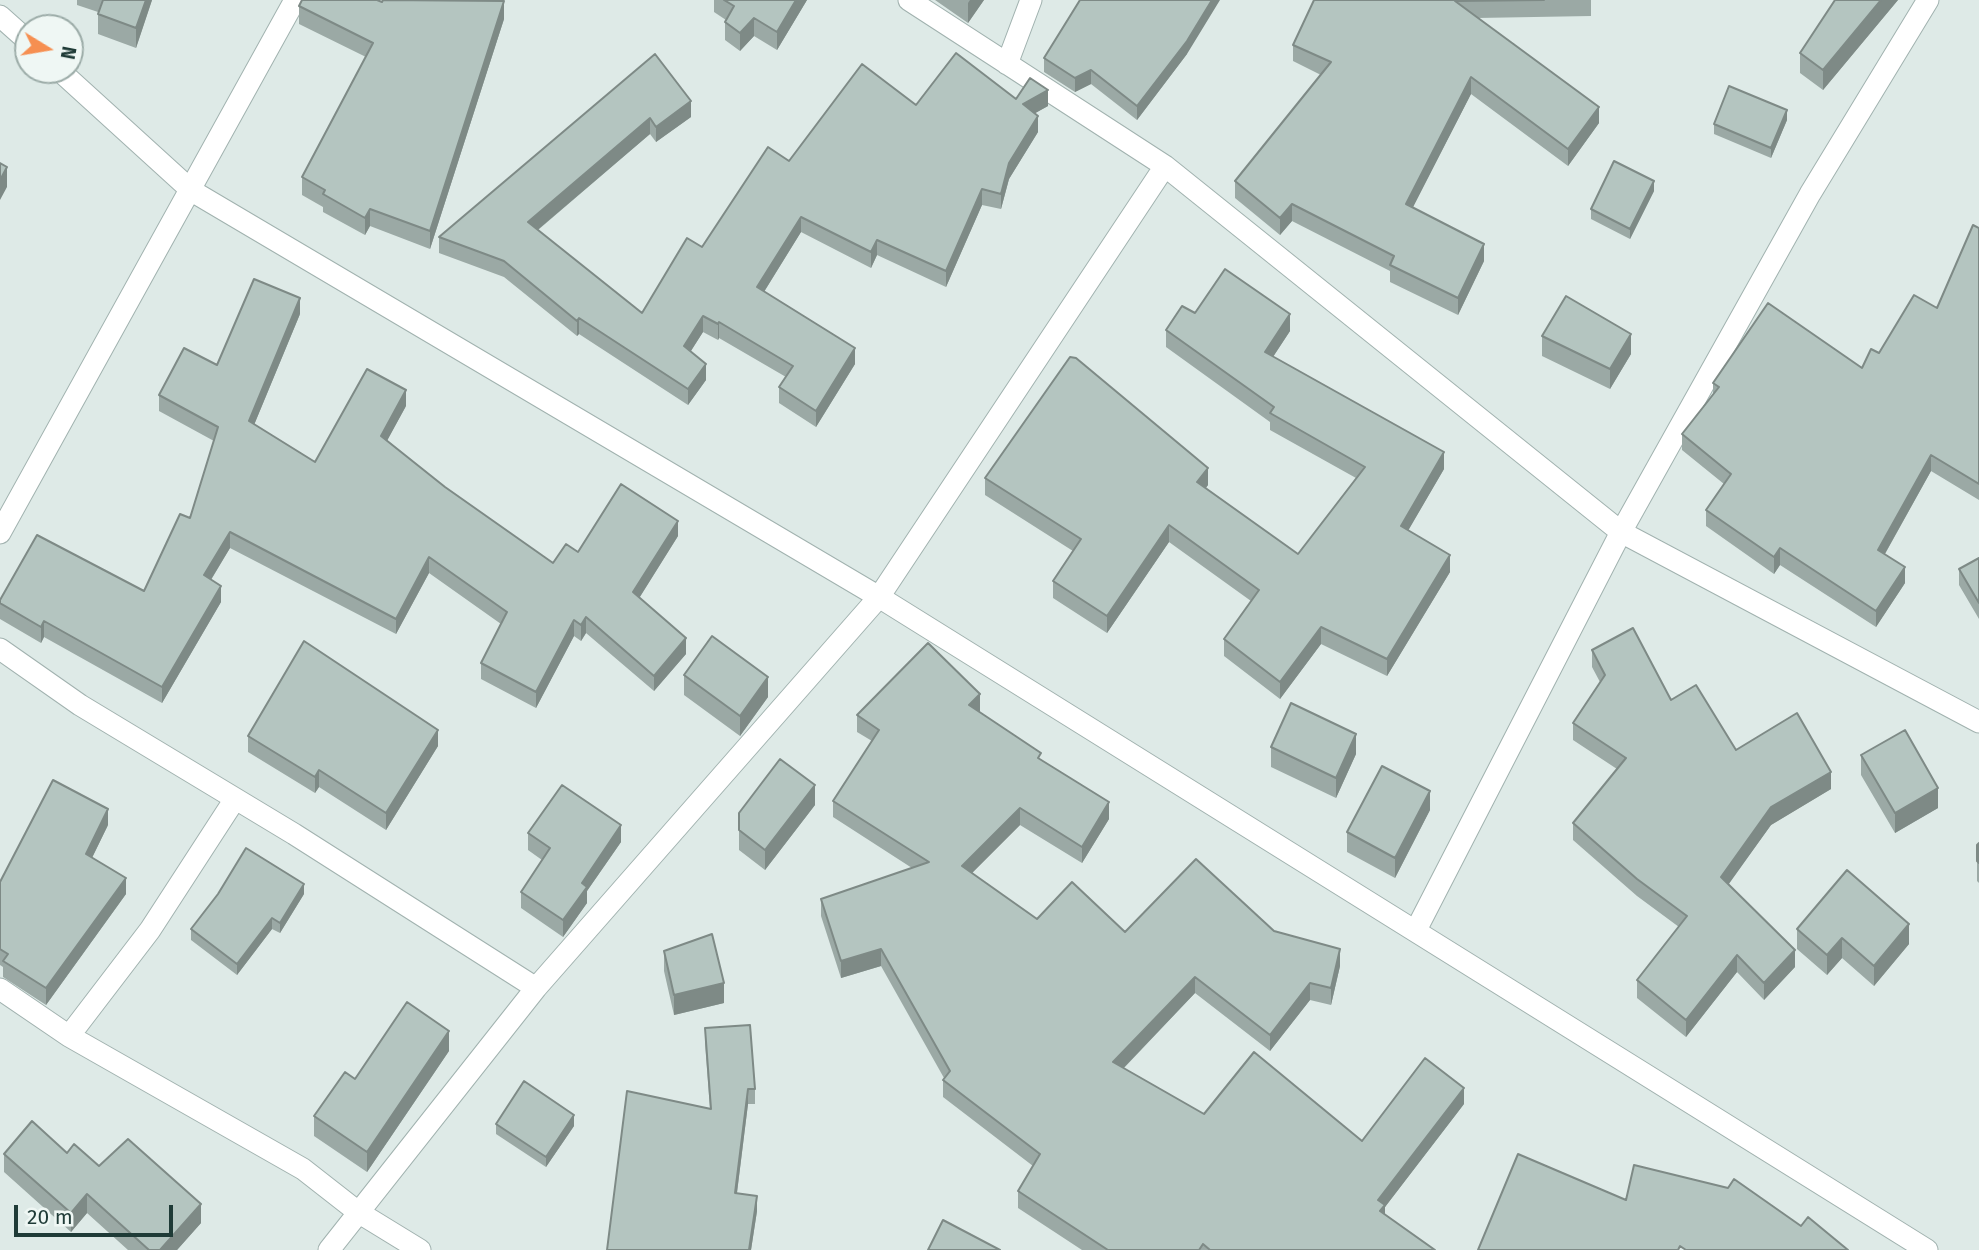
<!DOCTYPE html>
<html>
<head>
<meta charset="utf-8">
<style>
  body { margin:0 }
  #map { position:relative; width:1979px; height:1250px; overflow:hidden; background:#deeae7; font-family:"Fira Sans",sans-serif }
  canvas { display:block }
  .north { position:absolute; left:14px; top:14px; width:70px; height:70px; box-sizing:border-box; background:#eff7f4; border:2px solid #9caca8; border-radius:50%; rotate:101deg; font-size:19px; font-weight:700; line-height:28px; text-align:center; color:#1f3b37 }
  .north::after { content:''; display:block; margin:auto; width:24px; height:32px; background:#f68f51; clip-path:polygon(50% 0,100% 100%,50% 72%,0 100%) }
  .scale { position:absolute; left:14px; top:1205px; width:159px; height:32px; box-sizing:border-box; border:4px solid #1f3b37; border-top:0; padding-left:9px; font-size:21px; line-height:24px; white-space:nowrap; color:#1f3b37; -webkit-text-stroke:5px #eff7f4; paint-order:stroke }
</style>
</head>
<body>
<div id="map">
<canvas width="1979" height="1250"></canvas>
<div class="north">N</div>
<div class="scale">20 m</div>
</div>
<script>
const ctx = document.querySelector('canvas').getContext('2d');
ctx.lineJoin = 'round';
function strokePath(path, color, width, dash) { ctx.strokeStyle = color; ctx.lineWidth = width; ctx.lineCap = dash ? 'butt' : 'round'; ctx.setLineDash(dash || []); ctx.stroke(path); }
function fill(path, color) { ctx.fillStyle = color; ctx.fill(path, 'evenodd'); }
const minor = new Path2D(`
  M909,0L1165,166L1621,532L1979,722
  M0,16L28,41
  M1007,64L1031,0
  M59,70L192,191L879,597L1927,1250
  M0,533L295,0
  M0,649L80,705L294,834L536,988
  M1416,930L1621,532L1810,194L1928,0
  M0,989L69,1036L303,1169L358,1212L420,1250
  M69,1036L150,930L235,799
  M329,1250L536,988L879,597L1165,166`);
strokePath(minor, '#a1b2af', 23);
strokePath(minor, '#fff', 21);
fill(new Path2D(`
  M77,0H152L136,48L98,34V12L77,5Z
  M714,0H807L777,50L754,36L740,51L725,40V22L726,20L714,12Z
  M935,0H984L968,23Z
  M1314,0H1591V16L1477,18L1599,123L1568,166L1471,94L1412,208L1484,261L1458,315L1390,282V271L1292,221L1280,235L1235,198V181L1321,75L1293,61V45Z
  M1835,0H1898L1823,90L1800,73V53Z
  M382,2L504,19L430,249L370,226L365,235L323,212V207L302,195V177L366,57L299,24V6Z
  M655,54L691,117L656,142L650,134L538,230L642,313L702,247L789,161L916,105L1016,99L1048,106L1035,113L1038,132L1009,179L1001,209L982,205L946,287L877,255L871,268L801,232L764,292L855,364L816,427L779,403V387L786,377L719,338L718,340L703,332L690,352L706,380L688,405L579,334L577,336L504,277L439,253V237Z
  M1187,54L1137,120L1091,84L1075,92L1044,72V58Z
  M1787,120L1771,158L1714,134V124Z
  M1654,191L1630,239L1591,219V209Z
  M1979,228V500L1931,471L1885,554L1905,583L1876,627L1780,565L1774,574L1706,526V510L1724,484L1682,450V434L1713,394V383L1862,368L1879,353L1937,308Z
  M1195,313L1290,331L1273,357L1444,469L1408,530L1450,572L1387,676L1321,644L1280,699L1224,656V639L1251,601L1169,542L1107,633L1053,598V581L1073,551L985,495V478L1208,485L1206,488L1298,554L1356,478L1270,430V422L1166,347V330Z
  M300,314L254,425L315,462L406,406L387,440L445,487L553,563L578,552L678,536L639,598L686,654L654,691L586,633L581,641L574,636L536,708L481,679V663L501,624L429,573L396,634L230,548L211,580L221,602L162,703L44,637L41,643L0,619V600L144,591L190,518L214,441L159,411V395L217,365Z
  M1542,336L1631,354L1610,389L1542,356Z
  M1979,558V619L1959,585V569Z
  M1592,650L1671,700L1736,750L1831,789L1771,825L1728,884L1795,967L1764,1000L1737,972L1686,1037L1637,998V980L1679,927L1637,896L1573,840V823L1617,769L1573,740V723L1600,682L1592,667Z
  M684,675L768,697L740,736L684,695Z
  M980,711L979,712L1041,760L1109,819L1082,863L1020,825L972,873L1037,919L1125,932L1274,931L1340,966L1331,1005L1310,1000L1270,1051L1195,993L1124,1068L1204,1114L1362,1141L1464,1104L1385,1207V1215L1435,1250H1082L1018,1208V1191L1033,1166L943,1097V1080L944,1078L881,966L841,978L821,916V899L912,868L833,817V801L872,741L857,732V715Z
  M248,736L438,746L386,830L319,787L315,793L248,752Z
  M1271,747L1356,754L1336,798L1271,767Z
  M1861,755L1938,808L1895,833L1861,775Z
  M815,805L765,870L739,850V813Z
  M1430,810L1395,878L1347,852V832Z
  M108,825L92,858L126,894L46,1005L3,977V967L0,965V882Z
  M528,833L621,842L587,891V903L563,937L521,908V892L542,860L528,850Z
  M1979,843V883L1977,881V845Z
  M304,894L280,933L272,929L237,975L191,940V929Z
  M1797,929L1909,944L1874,986L1842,958L1827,975L1797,949Z
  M664,951L724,1003L674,1015L664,971Z
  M705,1028L755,1089V1104H748L737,1193L757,1211L751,1250H607L710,1109L705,1043Z
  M449,1051L367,1172L314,1136V1116Z
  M496,1124L574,1126L546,1167L496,1134Z
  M67,1153L99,1166L201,1223L177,1250H128L87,1213L71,1232L4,1172V1154Z`), '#9ba9a5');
fill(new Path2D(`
  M146,0H152L136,48V28Z
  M796,0H807L777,50V32Z
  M970,0H984L968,23V3Z
  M1212,0H1220L1187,54L1137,120V106Z
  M1881,0H1898L1823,90V70Z
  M504,1V19L430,249V231Z
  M754,18V36L740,51V33Z
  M1091,70V84L1075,92V78Z
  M1471,77V94L1406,221V204Z
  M1048,90V106L1023,120V104Z
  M691,101V117L656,142V127Z
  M1599,107V123L1568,166V149Z
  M1787,110V120L1771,158V148Z
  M1038,116V132L1009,179L1001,209V194L1009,163Z
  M650,118V134L528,238V222Z
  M7,167V187L0,200V180Z
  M1654,181V191L1630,239V229Z
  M982,189V205L946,287V271Z
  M1292,204V221L1280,235V218Z
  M370,209V226L365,235V218Z
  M801,217V232L757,303V287Z
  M877,240V255L871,268V252Z
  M1484,244V261L1458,315V298Z
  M300,298V314L249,437V421Z
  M1290,314V331L1265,369V352Z
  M703,316V332L684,362V346Z
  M579,318V334L577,336V321Z
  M719,322V338L718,340V324Z
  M1631,334V354L1610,389V369Z
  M855,348V364L816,427V411Z
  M706,364V380L688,405V389Z
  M406,390V406L381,452V436Z
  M1444,452V469L1401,543V526Z
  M1931,455V471L1878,566V550Z
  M1208,468V485L1197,499V482Z
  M678,521V536L633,608V592Z
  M1169,525V542L1107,633V616Z
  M230,532V548L204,591V575Z
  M1780,548V565L1774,574V557Z
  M1450,555V572L1387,676V659Z
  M429,557V573L396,634V619Z
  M1905,567V583L1876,627V611Z
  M221,586V602L162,703V687Z
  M586,617V633L581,641V625Z
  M574,620V636L536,708V692Z
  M44,621V637L41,643V627Z
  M1321,627V644L1280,699V682Z
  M686,638V654L654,691V676Z
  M768,677V697L740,736V716Z
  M980,694V711L969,722V705Z
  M438,730V746L386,830V813Z
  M1356,734V754L1336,798V778Z
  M319,770V787L315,793V777Z
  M1831,772V789L1771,825L1721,895V877L1771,807Z
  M815,785V805L765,870V850Z
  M1938,788V808L1895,833V813Z
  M1430,791V810L1395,878V858Z
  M1109,802V819L1082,863V847Z
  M1020,808V825L962,883V866Z
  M108,809V825L86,870V854Z
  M621,825V842L587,891V903L563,937V920L582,883Z
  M126,878V894L46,1005V988Z
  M304,884V894L280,933V923Z
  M272,918V929L237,975V964Z
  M1909,924V944L1874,986V966Z
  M1842,938V958L1827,975V955Z
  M881,949V966L841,978V961Z
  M1340,949V966L1331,1005V988Z
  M1795,950V967L1764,1000V983Z
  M1737,955V972L1686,1037V1020Z
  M1195,977V993L1113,1079V1062Z
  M724,983V1003L674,1015V995Z
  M1310,983V1000L1270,1051V1035Z
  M449,1031V1051L367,1172V1152Z
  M1464,1088V1104L1385,1207V1222L1380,1228L1378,1200Z
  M748,1089V1104L735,1208V1193Z
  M574,1115V1126L546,1167V1157Z
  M87,1194V1213L71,1232V1213Z
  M757,1196V1211L751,1250H749Z
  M201,1204V1223L177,1250H160Z`), '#7e8a86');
const building = new Path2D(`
  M103,0H146L136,28L98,14Z
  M302,0H377L382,2L383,0L504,1L430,231L370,209L365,218L323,194L325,190L302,177L373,43L299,6Z
  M724,0H796L777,32L754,18L740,33L725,22L734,6Z
  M1080,0H1212L1187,41L1137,106L1091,70L1075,78L1044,58Z
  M1314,0H1544L1455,1L1599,107L1568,149L1471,77L1406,204L1484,244L1458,298L1390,265L1394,256L1292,204L1280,218L1235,181L1331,62L1293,45Z
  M1835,0H1881L1823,70L1800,53Z
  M956,53L1016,99L1030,78L1048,90L1023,104L1038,116L1009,163L1001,194L982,189L946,271L877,240L871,252L801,217L757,287L855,348L816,411L779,387L793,366L719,322L718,324L703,316L684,346L706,364L688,389L579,318L577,321L504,261L439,237L655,54L691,101L656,127L650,118L528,222L642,313L687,238L702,247L768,147L789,161L862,64L916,105Z
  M1729,86L1787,110L1771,148L1714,124Z
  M1614,161L1654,181L1630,229L1591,209Z
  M0,163L7,167L0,180Z
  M1973,225L1979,228V484L1931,455L1878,550L1905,567L1876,611L1780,548L1774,557L1706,510L1731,474L1682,434L1719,387L1713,383L1768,303L1862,368L1871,349L1879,353L1914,295L1937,308Z
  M1225,269L1290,314L1265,352L1444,452L1401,526L1450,555L1387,659L1321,627L1280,682L1224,639L1259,590L1169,525L1107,616L1053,581L1081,539L985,478L1070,357L1076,358L1208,468L1197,482L1298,554L1365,467L1270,413L1274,407L1166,330L1182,306L1195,313Z
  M254,279L300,298L249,421L315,462L367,369L406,390L381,436L445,487L553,563L566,544L578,552L621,484L678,521L633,592L686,638L654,676L586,617L581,625L574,620L536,692L481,663L507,612L429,557L396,619L230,532L204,575L221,586L162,687L44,621L41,627L0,603V600L37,535L144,591L180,514L190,518L218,427L159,395L184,348L217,365Z
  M1566,296L1631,334L1610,369L1542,336Z
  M1979,558V603L1959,569Z
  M1633,628L1671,700L1696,685L1736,750L1797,713L1831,772L1771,807L1721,877L1795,950L1764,983L1737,955L1686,1020L1637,980L1687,916L1637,879L1573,823L1626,758L1573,723L1605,675L1592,650Z
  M712,636L768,677L740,716L684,675Z
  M304,641L438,730L386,813L319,770L315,777L248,736Z
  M928,643L980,694L969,705L1041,753L1038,758L1109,802L1082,847L1020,808L962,866L1037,919L1072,882L1125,932L1196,859L1274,931L1340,949L1331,988L1310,983L1270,1035L1195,977L1113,1062L1204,1114L1254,1052L1362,1141L1425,1058L1464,1088L1378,1200L1385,1205L1380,1211L1435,1250H1210L1203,1244L1199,1250H1108L1018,1191L1040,1154L943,1080L950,1071L881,949L841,961L821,899L929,862L833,801L879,730L857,715Z
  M1291,703L1356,734L1336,778L1271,747Z
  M1905,730L1938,788L1895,813L1861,755Z
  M780,759L815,785L765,850L739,830V813Z
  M1382,766L1430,791L1395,858L1347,832Z
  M53,780L108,809L86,854L126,878L46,988L3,961L8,954L0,949V882Z
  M562,785L621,825L582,883L587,887L563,920L521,892L550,848L528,833Z
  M1979,843V863L1977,861V845Z
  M246,848L304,884L280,923L272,918L237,964L191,929L218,894Z
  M1847,870L1909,924L1874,966L1842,938L1827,955L1797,929Z
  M712,934L724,983L674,995L664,951Z
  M407,1002L449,1031L367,1152L314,1116L345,1072L355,1079Z
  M750,1025L755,1089H748L735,1193L757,1196L749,1250H607L627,1091L711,1109L705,1028Z
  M524,1081L574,1115L546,1157L496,1124Z
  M32,1121L67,1153L74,1144L99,1166L128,1139L201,1204L160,1250H149L87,1194L71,1213L4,1154Z
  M1518,1154L1626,1200L1634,1165L1728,1188L1734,1179L1801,1226L1808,1217L1848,1250H1686L1680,1246L1678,1250H1478Z
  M943,1220L1000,1250H928Z`);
fill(building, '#b4c5c0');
strokePath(building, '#7e8a86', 2);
</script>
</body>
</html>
